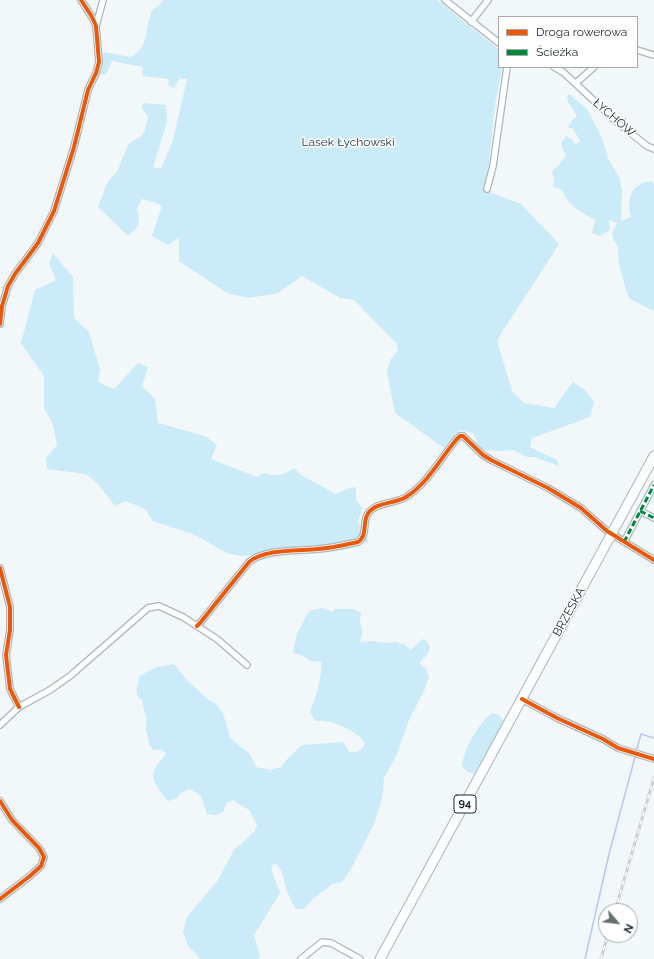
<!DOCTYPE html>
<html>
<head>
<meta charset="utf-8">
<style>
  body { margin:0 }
  #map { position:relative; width:654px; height:959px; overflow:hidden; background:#f2f8fa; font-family:Raleway,sans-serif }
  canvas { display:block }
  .legend { position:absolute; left:498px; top:16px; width:140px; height:52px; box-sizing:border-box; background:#fff; border:1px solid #a5a9aa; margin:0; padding:5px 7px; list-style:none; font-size:12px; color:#1d272a }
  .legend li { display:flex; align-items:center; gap:8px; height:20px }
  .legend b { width:20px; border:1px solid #a5a9aa }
  .north { position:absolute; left:598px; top:903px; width:40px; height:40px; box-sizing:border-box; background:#fff; border:1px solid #a5a9aa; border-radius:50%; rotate:118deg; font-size:11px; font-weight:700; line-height:16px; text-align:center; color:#1d272a }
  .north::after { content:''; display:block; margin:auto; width:14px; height:18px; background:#687073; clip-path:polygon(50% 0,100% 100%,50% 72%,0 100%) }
</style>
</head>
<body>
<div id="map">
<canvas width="654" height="959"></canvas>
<ul class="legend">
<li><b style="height:5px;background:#e8590c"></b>Droga rowerowa</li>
<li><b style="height:5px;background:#00873e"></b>Ścieżka</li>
</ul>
<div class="north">N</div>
</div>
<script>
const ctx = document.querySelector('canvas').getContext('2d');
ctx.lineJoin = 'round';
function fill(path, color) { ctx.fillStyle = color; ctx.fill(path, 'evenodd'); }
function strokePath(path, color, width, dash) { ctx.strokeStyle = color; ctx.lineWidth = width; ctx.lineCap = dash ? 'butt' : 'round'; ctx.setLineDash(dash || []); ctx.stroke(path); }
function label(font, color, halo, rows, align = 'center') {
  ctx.font = font + ' Raleway,sans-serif'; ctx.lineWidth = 3; ctx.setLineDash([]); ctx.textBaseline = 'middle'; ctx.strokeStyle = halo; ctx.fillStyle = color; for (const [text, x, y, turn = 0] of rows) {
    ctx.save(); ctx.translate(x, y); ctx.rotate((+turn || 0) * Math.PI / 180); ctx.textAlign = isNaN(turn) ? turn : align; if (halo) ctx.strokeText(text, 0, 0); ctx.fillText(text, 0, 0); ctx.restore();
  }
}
fill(new Path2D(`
  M163,0H437L499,50V67H502L495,105L486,191L521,204L559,244L497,340L512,391L524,403L554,408L573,382L586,391L594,402L590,417L532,438L530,447L557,460L559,466L534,457H527L513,450L501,451L482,450L473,433L460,430L444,448L395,413L387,372L390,360L398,350L396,343L354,300L340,298L302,276L278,293L249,298L227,293L179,261V237L168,245L152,236L162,206L156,203L142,199L137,208L139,220L138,226L128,236L98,207L108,181L117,172L128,145L134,140L141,137L145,130L148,116L141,107L144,103L166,105L167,122L153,167L161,169L173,140L187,79L180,78L174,88L168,85L169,79L142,76L143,67L112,61L106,74L98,75L102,65L103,52L131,57C149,46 144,34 150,16C151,14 151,12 152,11C155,6 161,6 163,0Z
  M569,94L587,109L602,138L608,158L620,179L622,191L621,221L631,217C626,199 631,183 652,181L654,185V311L630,299L627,293L619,265L618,247L613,239L612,232L617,223L609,220L610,230L600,236L592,233L595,220C579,211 569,206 561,189L553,187L554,180L552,171L558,166L566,155L563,150L561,144L566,136L572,139L575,144L581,142L573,129L568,127L572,120L577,116L568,102L567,95Z
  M53,253L73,277L74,318L89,332L100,369L98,382L114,389L138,363L148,367L142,386L155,399L158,423L205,436L217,445L211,459L257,477L264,473C278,477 282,476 294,468L301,475L336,494L346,489L356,487V500L362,508L358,522L369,542L289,552L240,556L227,553L193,534L153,521L145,509L126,501L115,506L99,485L86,474L47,469L46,458L57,445L53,424L44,408V376L21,343L35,290L56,280L49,263Z
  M322,608L333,612L335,609H354L361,613L360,621L362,632L360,642L371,641L385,643L396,642L405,645L411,650L422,639L427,641L430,648L427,655L419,663L426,669L429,677L424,691L409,720L396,756L384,778L382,799L374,824L352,867L342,882L332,884L312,900L304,909H296C292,902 288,895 286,888C283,879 284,868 274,863L271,869L280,893L254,935L260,956L258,959H201L188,946L183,932L187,917L217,881L234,850L254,832L257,825L249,810L233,800L227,803L223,812L216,815L207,814L201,796L190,789L182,792L175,799L168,801C163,796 160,791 156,785C149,771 157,765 166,754L162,750H153L149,744L146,729V718L142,700C133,694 138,686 139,676L157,667L174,664L185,678L208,700L216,704L223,713L230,738L250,754L256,767L270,770L281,767L289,757L302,745L344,742C345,745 347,749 349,751C355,755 363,749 365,743C356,730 331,719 315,721L310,712C316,696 322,680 321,662L311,661L301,655L293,653L297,633L309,611Z
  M492,713L499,715L505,722L474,774L466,771L462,766C464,749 478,724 492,713Z`), '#caebf7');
strokePath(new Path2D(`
  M637,749L641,734L654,738
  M585,959L609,854L635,757`), '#bcc6e7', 1.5);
const minor = new Path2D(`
  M445,0L499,43
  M471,22L488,0
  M96,26L103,0
  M637,50L653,55
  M554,67L563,72L617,122L647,146L654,149
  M576,83L594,67
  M487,189L493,166L507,67
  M0,324L2,306L8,286L15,274L38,243L54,211L74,147L88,90L96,73L99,62L96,26L92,17L81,0
  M640,511L654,518
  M624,542L654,485
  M0,568L10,607V630L6,655L10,689L19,707
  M197,626L200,623L249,562C264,549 298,551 318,549C331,548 345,545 358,542C369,534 361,521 369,512C377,502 395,504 406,497C428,483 440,459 456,440L460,436H463L483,455L491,460L548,488L581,508L607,531L654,560
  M522,699L557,718L603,739L618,748L654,759
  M0,725L19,707L50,690L70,676L148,608L159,606L183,617L217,639L247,665
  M0,801L12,820L39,848L44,857L41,866L30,876L0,899
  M301,959L322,942L331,943L360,959`);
const primary = new Path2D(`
  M380,959L654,456`);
strokePath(minor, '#aeb5b7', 8);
strokePath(primary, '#aeb5b7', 11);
strokePath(minor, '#fdfefe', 5.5);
strokePath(primary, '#fdfefe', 9);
const rail = new Path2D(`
  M615,911L654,778
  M601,959L608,935`);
strokePath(rail, '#cdcfd0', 3);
strokePath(rail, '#fff', 1.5, [4.5]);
strokePath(new Path2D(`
  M640,511L654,518
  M624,542L654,485`), '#00873e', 3, [6, 3]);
strokePath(new Path2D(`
  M0,324L2,306L8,286L15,274L38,243L54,211L74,147L88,90L96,73L99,62L96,26L92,17L81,0
  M0,568L10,607V630L6,655L10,689L19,707
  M197,626L200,623L249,562C264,549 298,551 318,549C331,548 345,545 358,542C369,534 361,521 369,512C377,502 395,504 406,497C428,483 440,459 456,440L460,436H463L483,455L491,460L548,488L581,508L607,531L654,560
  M522,699L557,718L603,739L618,748L654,759
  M0,801L12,820L39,848L44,857L41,866L30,876L0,899`), '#e8590c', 4);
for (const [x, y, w] of [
  [465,804,22]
]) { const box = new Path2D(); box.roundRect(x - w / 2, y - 9, w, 18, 3); ctx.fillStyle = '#fff'; ctx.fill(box); strokePath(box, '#1d272a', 1); }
label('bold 11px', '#1d272a', null, [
  ["94",465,804]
]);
label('12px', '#1d272a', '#fff', [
  ["ŁYCHÓW",614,118,41],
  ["BRZESKA",569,612,-61]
]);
label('12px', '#13323b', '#fff', [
  ["Lasek Łychowski",348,142]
]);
</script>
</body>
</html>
